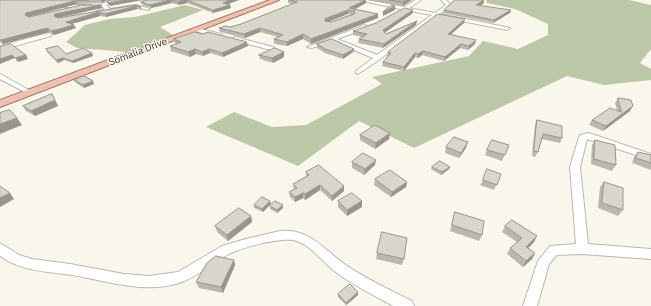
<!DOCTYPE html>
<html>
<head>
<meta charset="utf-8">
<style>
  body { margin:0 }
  canvas { display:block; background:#f9f6ec }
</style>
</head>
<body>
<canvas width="651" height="306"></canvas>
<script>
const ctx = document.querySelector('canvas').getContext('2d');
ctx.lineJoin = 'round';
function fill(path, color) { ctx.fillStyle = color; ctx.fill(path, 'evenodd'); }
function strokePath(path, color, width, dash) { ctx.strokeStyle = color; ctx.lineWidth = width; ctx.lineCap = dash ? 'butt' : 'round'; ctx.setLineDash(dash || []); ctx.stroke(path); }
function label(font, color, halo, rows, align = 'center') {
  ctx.font = font + ' "IBM Plex Sans",sans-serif'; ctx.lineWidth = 3; ctx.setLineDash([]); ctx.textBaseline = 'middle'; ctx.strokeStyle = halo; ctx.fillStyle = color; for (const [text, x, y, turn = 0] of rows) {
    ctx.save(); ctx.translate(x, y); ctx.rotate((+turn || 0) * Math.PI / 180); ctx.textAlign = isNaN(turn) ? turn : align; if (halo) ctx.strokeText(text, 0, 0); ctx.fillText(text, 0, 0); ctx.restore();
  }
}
fill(new Path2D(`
  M486,0H629L651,5V49L640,63L651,69V80L604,85L567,76L414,148L359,121L298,166L206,127L234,112L272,127L306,125L382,84L372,77L469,56L483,41L518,49L548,35V24L515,9L487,3Z
  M185,5L203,10L160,27L173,35L128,52L77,48L66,42L85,25L109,19L135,17Z`), '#bcc7a8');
const street = new Path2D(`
  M110,0H115L106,5L110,9L136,5L150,9L148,10L136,7L94,14V12L105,9L101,5Z
  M358,0H367L404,7L416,0H421L409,8L435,13L446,5L441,0H446L451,5L440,14L510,28L507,30L437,16L380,59L358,74L356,73V71L373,58L332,41L312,48L307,47L365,25L368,27L367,28L337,39L377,55L432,15L405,10L402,11L400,9Z
  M57,5H90L92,6L90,7H59Z
  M197,28L221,34L222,35L219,37L195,31V29Z
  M49,33L52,35L51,36L0,50V46Z
  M235,37L273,47L274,48L271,50L233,40V38Z
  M0,74L27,89L29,90L25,92L23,91L0,79Z
  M589,133L651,154V160L587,139L580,167L588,244L651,249V259L582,254L557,255L549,264L537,306H523L538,261L550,246L576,244L570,167L579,137L580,135Z
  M280,231C310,228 325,251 347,266C367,279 390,290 412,301L414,306H393L386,302C369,293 352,284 337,273C323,263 310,243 293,240C278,238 243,247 229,254C213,263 199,275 182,282C146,295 108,281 72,275C45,271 23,272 0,256V243L19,255L32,259L70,264L124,274L149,276L178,272L222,246L246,239Z`);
const primary = new Path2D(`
  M270,0H279L0,107V100Z`);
strokePath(street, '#bbb8af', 2);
strokePath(primary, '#a57663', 2);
fill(street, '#fff');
fill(primary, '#ecc1b1');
fill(new Path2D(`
  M0,0H107L102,3L77,4L28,17H29L101,5L102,8L57,18H58L135,5L141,7L142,10L137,9L106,17L100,16L72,24L76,28L54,35L49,32L3,44L0,42Z
  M146,0H239L228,4L230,5L231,8L213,13L187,3L179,5L172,3L151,8L142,5L141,2Z
  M288,0H412L403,6L366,0V3L354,9L378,18L311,44L303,39L287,46L274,44V39L278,37L260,32L245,38L220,32L219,28L230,27L241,24L292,4L288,3ZM348,14H351L331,22H328Z
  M484,0V3L480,6L511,10L510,13L493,23L443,13L444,10Z
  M413,13L385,32L386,34L416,25L383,48L358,43L359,39L362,37L353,35V31Z
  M464,23L451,34L475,44L468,50L460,48L444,61L422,55L418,58L415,57L404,71L382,66L383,62L388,56H387L388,52Z
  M174,39L248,46L223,57L210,53L203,56L196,54L190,57L171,51L170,46L176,44L175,43Z
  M317,44L354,49L353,52L343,59L325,53L317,48Z
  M46,49L66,54L93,56L73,63L64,60L58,63L47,52Z
  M284,52V57L273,63L260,59L259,55Z
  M74,80L94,84L84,88L75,82Z
  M52,94L58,106L35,116L26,111L23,106Z
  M618,98L630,111L603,131L589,125L592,120L617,110L615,103Z
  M537,120L562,138L560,143L542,139L538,152L535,157L532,156L535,125Z
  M360,135L389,139L375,149L360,140Z
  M595,140L616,165L612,171L591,164L592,145Z
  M509,145L502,161L485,155L487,150Z
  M446,147L466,148L459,158L445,153Z
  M638,152L651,155V170L632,163L634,157Z
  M352,162L375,165L364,175L352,168Z
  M432,167H450L449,169L441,175L431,169Z
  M306,172L344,191L332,201L320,190L305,200L303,198L295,202L290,197L289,192L294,189L293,184L306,177Z
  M501,174L494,190L480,185L483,180Z
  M375,179L407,182L406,187L391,197L374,185Z
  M604,182L623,210L618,216L598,208L600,187Z
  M270,201L271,204L263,212L254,208V205Z
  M338,201H362V207L347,216L338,207Z
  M270,206L283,208L277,213L270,209Z
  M455,212L482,235L479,241L450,231Z
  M251,216L252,222L228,241L217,232L215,226Z
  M505,226L534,242L528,248L535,253L532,259L523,267L507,254L510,248L517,242L502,232Z
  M377,253L404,259L402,265L376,259Z
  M234,260L235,265L223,293L199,288L196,282Z
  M338,294L358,295L346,305L338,297Z`), '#bab7af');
fill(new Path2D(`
  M101,0H107L102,3Z
  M127,0H143L110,6L108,3Z
  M170,0H171L172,3L151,8L150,5Z
  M185,0H187V3L179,5L178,2Z
  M230,0H239L223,6V3Z
  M366,0V3L352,11L349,8Z
  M407,0H412L403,6V2Z
  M484,0V3L475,9L476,5Z
  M75,1L77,4L28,17L25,15L26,13Z
  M101,5L102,8L57,18L54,16L55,14Z
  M230,5L231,8L213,13V10Z
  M136,6L137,9L106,17L105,14Z
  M395,6V10L383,16V12Z
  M349,10L348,14L325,23V19Z
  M413,10V13L383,34V30Z
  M511,10L510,13L493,23L494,20Z
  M99,12L100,16L67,25L66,22Z
  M378,14V18L311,44V39Z
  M465,19L464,23L448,37V34Z
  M417,21L416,25L383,48L384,44Z
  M74,25L76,28L54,35L52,31Z
  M47,28L49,32L3,44L1,40Z
  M260,28V32L245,38L244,34Z
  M303,34V39L287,46V42Z
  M476,40L475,44L468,50L469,46Z
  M247,42L248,46L223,57L222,53Z
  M461,44L460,48L444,61L445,57Z
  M195,49L196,54L190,57L188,52Z
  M209,49L210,53L203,56L202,52Z
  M354,49L353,52L343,59V55Z
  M423,51L422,55L418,58V54Z
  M284,52V57L273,63L272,58Z
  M92,53L93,56L73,63L72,61Z
  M415,53V57L404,71V67Z
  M12,55L15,58L0,64V59Z
  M26,55L28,59L18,62L15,58Z
  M63,58L64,60L58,63L56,60Z
  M93,81L94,84L84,88L83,85Z
  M52,94L58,106L35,116L31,111Z
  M633,106L630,111L603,131L606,126Z
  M17,118L22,125L0,134V124Z
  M390,133L389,139L375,149L376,143Z
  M468,142L466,148L459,158L461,153Z
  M376,160L375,165L364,175L365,169Z
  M450,167L449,169L441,175L442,172Z
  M407,182L406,187L391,197L392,192Z
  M320,185V190L305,200V194Z
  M344,186V191L332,201V196Z
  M10,193L14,199L0,207V198Z
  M303,193V198L295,202V197Z
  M270,201L271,204L263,212L262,209Z
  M362,201V207L347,216V210Z
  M283,205V208L277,213V210Z
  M251,216L252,222L228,241L227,235Z
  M537,236L534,242L523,253L526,247Z
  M535,253L532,259L523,267L526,261Z
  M234,260L235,265L223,293L221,287Z
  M358,292V295L346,305V303Z`), '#97958e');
const building = new Path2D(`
  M0,0H90L75,1L26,13L25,15L29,17L81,5H101L55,14L54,16L58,18L135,5L141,7L136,6L105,14L99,12L66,22L74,25L52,31L47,28L1,40H0Z
  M111,0H127L108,3L107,2Z
  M146,0H170L150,5L141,2Z
  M172,0H185L178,2Z
  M187,0H230L223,3L230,5L213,10Z
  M290,0H366L349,8L378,14L311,39L303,34L287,42L274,39L283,35L260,28L244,34L219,28L225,26L230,27L241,24L297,2ZM349,10L355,11L354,14L331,22L325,21V19Z
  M390,0H407L403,2Z
  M455,0H484L476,5L511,10L494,20L444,10Z
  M392,5L395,6L383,12Z
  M405,8L413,10L383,30L386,34L417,21L384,44L359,39L367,34L353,31L376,23Z
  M438,14L465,19L448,34L476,40L469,46L461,44L445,57L423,51L418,54L415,53L404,67L383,62L391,53L388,52Z
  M195,32L202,34L208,32L247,42L222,53L209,49L202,52L195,49L188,52L170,46L181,42L174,39Z
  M332,39L354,49L343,55L325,49L317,44Z
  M11,44L26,55L15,58L12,55L0,59V47Z
  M58,46L66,54L83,48L92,53L72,61L63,58L56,60L46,49Z
  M275,48L284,52L272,58L259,55Z
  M84,76L93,81L83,85L74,80Z
  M52,94L55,100L31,111L23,106Z
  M618,98L631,100L633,106L606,126L592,120L610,108L621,112Z
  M10,110L17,118L0,124V113Z
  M537,120L562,126V138L543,134L538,152L534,151Z
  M375,125L390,133L376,143L360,135Z
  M454,137L468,142L461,153L446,147Z
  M492,140L509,145L505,155L487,150Z
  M595,140L615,145L616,165L594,159Z
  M638,152L651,155V163L636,158Z
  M363,153L376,160L365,169L352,162Z
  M440,161L450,167L442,172L432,167Z
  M319,165L344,186L332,196L320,185L305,194L303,193L295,197L289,192L297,188L293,184L309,175L306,172Z
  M487,169L501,174L497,185L483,180Z
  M390,170L407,182L392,192L375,179Z
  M604,182L623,188V210L602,203Z
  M0,186L10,193L0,198Z
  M352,193L362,201L347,210L338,201Z
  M262,197L270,201L262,209L254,205Z
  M275,201L283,205L277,210L270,206Z
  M239,208L251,216L227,235L215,226Z
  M455,212L484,221L482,235L452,225Z
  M512,220L537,236L526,247L535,253L526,261L510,248L522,238L505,226Z
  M382,232L407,238L404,259L377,253Z
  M216,256L234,260L221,287L196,282L207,263Z
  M350,284L358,292L346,303L338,294Z`);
fill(building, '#d8d5cb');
strokePath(building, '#97958e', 1);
label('10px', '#393834', '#f9f6ec', [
  ["Somalia Drive",138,52,-21]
]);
</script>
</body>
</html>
